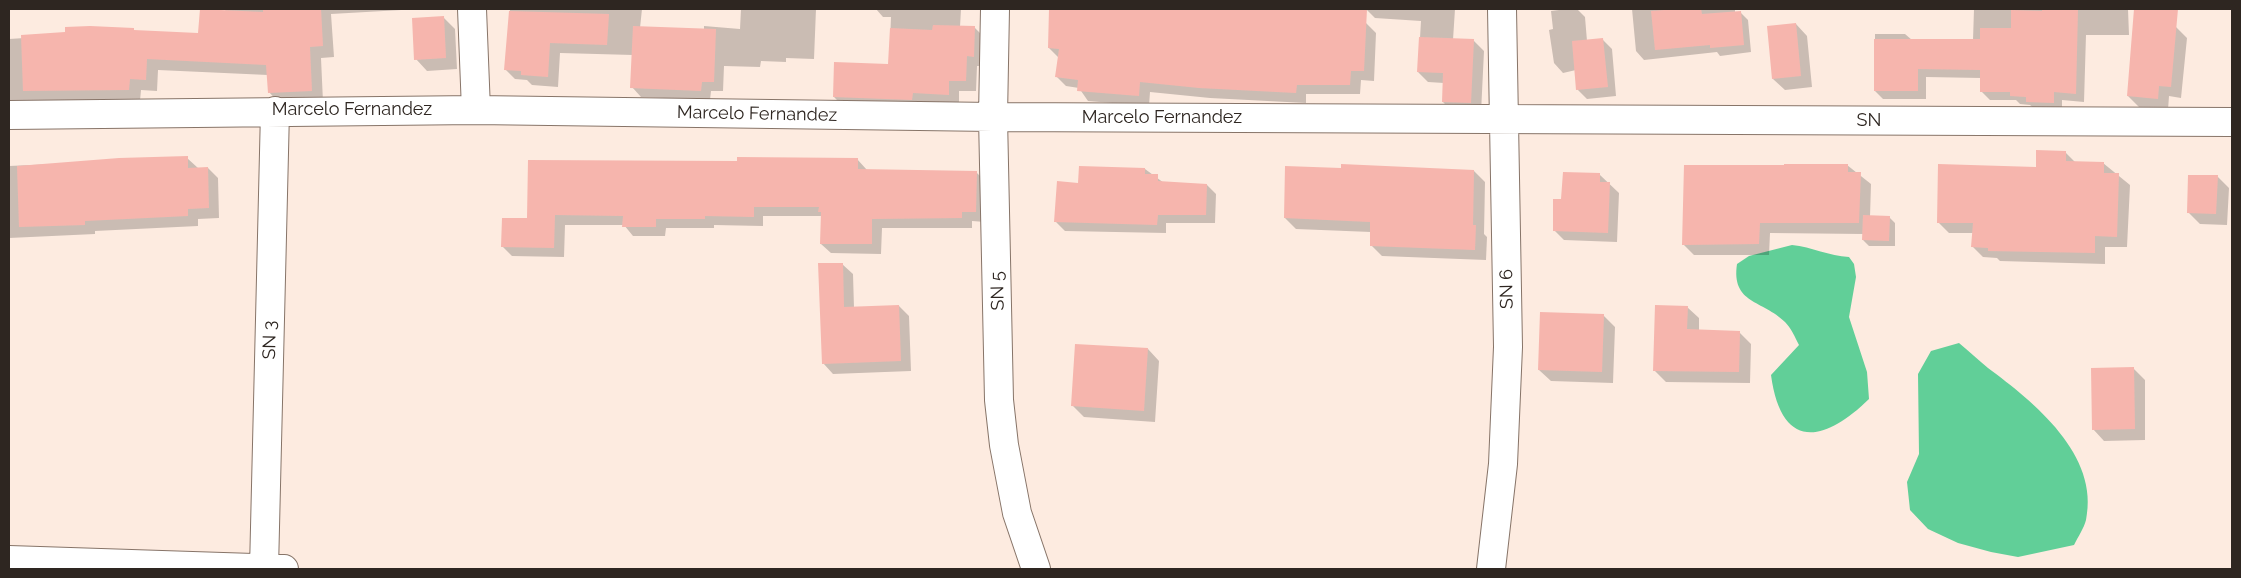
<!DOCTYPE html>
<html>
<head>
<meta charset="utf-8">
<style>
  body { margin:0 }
  #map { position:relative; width:2241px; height:578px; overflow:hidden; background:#fdebe0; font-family:Raleway,sans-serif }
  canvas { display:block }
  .frame { position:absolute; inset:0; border:10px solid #2e2621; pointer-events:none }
</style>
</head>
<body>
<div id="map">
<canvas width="2241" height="578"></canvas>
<div class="frame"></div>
</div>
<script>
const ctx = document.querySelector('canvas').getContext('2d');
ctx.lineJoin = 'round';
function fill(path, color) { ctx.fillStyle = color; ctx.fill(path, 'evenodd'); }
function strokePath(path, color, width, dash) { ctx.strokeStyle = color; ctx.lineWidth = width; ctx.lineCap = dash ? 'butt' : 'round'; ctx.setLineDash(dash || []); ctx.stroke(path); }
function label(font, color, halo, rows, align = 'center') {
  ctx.font = font + ' Raleway,sans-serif'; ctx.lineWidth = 4; ctx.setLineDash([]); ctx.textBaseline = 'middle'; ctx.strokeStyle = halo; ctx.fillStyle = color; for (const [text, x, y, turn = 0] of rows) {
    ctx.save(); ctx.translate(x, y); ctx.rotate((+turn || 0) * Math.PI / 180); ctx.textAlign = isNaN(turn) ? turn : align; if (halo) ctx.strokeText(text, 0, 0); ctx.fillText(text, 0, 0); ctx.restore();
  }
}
fill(new Path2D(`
  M1792,245C1812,247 1829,256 1849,257L1854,264L1856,277L1849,317L1867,372L1869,399C1822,445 1781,449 1771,375L1799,345C1795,337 1791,328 1785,322C1763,300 1731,304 1737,264L1749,256Z
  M1959,343C1969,351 1978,360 1988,368C2034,402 2100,455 2086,520C2084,528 2078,537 2074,545L2018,557L1991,552L1958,543L1928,529L1910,510L1907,482L1919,454L1918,374L1931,351Z`), '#61cf98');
fill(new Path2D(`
  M226,9H419L331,14L334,57L321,58L323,102L280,104L269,92L268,75L158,70L157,91L141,90L140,101L9,109V39L135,31L199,34L225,11Z
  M510,9H642L640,28L704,30V26L740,29L741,9H816L814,59L786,58V62L761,61L760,67L724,66L723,91H711L710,100L641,97L632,87L633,55L560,53L558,87L532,85L527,80L515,79L505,69Z
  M876,9H961L960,27L975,28L985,38L984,66H977L976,91H959V104L844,107L834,97L889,66L891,17H883Z
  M1051,9H1101L1100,36H1102L1104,9H1112L1111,32L1179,25L1180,9H1303L1366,23L1376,33L1374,81L1361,80L1360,94H1306V103L1210,98L1150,92L1149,106L1088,101L1079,88L1066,86L1056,76L1059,58L1049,48Z
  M1366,9H1455L1453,40L1474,41L1484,51L1481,113L1453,112L1443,102L1444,83L1428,82L1418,72L1421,21L1375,18Z
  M1567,9H1577L1585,17L1587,41L1602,39L1612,49L1616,96L1587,99L1577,89L1576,70L1563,73L1554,63L1549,30L1553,29L1551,11Z
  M1632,9H1735V13L1740,12L1748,20L1751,52L1720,56L1717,52L1644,60L1636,51Z
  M1974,9H2128L2129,35H2086L2084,102L2062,100V111L2036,110L2030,105L2020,104L2016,100H1990L1981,91V78L1926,77V99H1883L1875,91V34H1905L1912,40H1973Z
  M443,17L455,29L457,69L427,71L416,59Z
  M1796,24L1807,36L1812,87L1785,90L1773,79Z
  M2176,27L2187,38L2181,98L2169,96L2168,110L2139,107L2128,96Z
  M2066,153L2075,162L2103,163L2130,185L2127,247H2105V264L2000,261L1997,258L1983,257L1973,247V233H1949L1938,222Z
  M187,158L198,168H208L218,178L219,218L198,219V226L95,231V234L9,238V166Z
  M857,159L867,170L976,172L986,182L985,222L972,221V228H882L881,254L831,253L821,244L822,216H763V226L714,225V228H666L665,236H633L624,225H565L564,257L512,256L502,246L528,219L738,162Z
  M1847,165L1871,184L1870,217H1889L1895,223V246H1869L1863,240V234L1770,233L1769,255H1694L1683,244Z
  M1145,169L1164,183L1207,185L1216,194L1215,223H1166V233L1065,231L1056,222L1079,184Z
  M1474,171L1485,182L1484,234L1487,237L1486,260L1382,256L1371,245V232L1296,229L1285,218Z
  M1600,175L1619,193L1617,242L1564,240L1554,230L1563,200Z
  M2217,176L2229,188L2227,225L2200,224L2188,212Z
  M842,264L853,274L854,308L899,306L909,316L911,371L833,374L823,363Z
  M1687,307L1699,318V331L1739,332L1751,344L1750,383L1666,382L1654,370Z
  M1603,315L1615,327L1613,383L1551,381L1539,370Z
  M1148,349L1159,361L1155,422L1084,417L1073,406Z
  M2133,368L2145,380V440L2104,441L2093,429Z`), '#0003');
fill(new Path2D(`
  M200,9L263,12V9H321L323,46L310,47L312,91L268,93L266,65L147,59L146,80L130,79L129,90L23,91L21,35L65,32V27L90,26L134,28V30L198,33Z
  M1049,9H1367L1364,71H1351L1350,85H1297L1296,93L1199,88L1140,82L1139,96L1077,91L1078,80L1055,77L1059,49L1048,48Z
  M1678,9H1701L1702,14L1741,11L1744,45L1710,48V45L1655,50L1651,11Z
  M2042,9H2078L2076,94L2054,92V103L2026,102V97L2010,96V92H1980V70L1918,69V91H1874V39H1980V28H2011V10L2042,11Z
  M2134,9H2178L2171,87L2159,86L2158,99L2127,96Z
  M509,11L609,14L607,45L550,43L548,77L521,75V71L504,70Z
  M444,16L446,58L414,60L412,18Z
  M1796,23L1801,76L1772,79L1767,26Z
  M933,25L975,26L974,57L967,56L966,81H949V95L913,93L912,100L833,97L834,62L888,64L890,28L932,30Z
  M633,26L716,29L714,82H702L701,91L630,88Z
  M1419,37L1474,39L1471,103L1442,102L1443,73L1417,72Z
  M1603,38L1608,87L1576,90L1572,41Z
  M2036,150L2066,151V161L2104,162V173H2119L2117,237L2095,236V253L1988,251V248L1971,247L1973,223H1937L1938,164L2036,167Z
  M188,156V168L208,167L209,208L188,209V216L85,221V225L19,227L17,166L119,158Z
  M737,157L858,158V169L977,171L976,212H962V218L872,219V244H820L821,212H818L819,207H754V217L705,216V219H656V227H622L623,216L555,215L554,248L501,247L502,218H527L528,160L737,161Z
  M1341,164L1474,170L1473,225H1476L1475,250L1370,246V222L1284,218L1285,166L1341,168Z
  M1784,164H1848V172H1861L1859,223H1760L1759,244L1682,245L1684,165H1784Z
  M1079,166L1145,168V174H1158V181L1207,184L1206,215H1158L1157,225L1054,222L1057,181L1078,183Z
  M1563,172L1600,173V182H1610L1608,233L1553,231V199H1561Z
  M2188,175H2218L2216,214L2187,213Z
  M1863,215L1890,216L1889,241L1862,240Z
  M818,263H843L844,307L899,305L901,361L822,364Z
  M1655,305L1688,306L1687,329L1740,331L1739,372L1653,371Z
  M1540,312L1604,314L1602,372L1538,370Z
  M1075,344L1148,348L1144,411L1071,406Z
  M2134,367L2135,429L2092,430L2091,368Z`), '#f6b5ad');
const minor = new Path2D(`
  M472,9L476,110
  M995,9L993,117L999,400L1004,445L1017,513L1036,569
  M9,115L476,110L993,117L2232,122
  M9,560L284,569
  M264,569L275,111
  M1491,569L1503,464L1508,347L1502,9`);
strokePath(minor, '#877468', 30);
strokePath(minor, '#fff', 28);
label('18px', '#2e2621', '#fff', [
  ["Marcelo Fernandez",352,110],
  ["Marcelo Fernandez",757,114,1],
  ["Marcelo Fernandez",1162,118],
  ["SN",1869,121],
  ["SN 6",1507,289,-91],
  ["SN 5",998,291,-91],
  ["SN 3",270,340,-89]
]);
</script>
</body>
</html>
